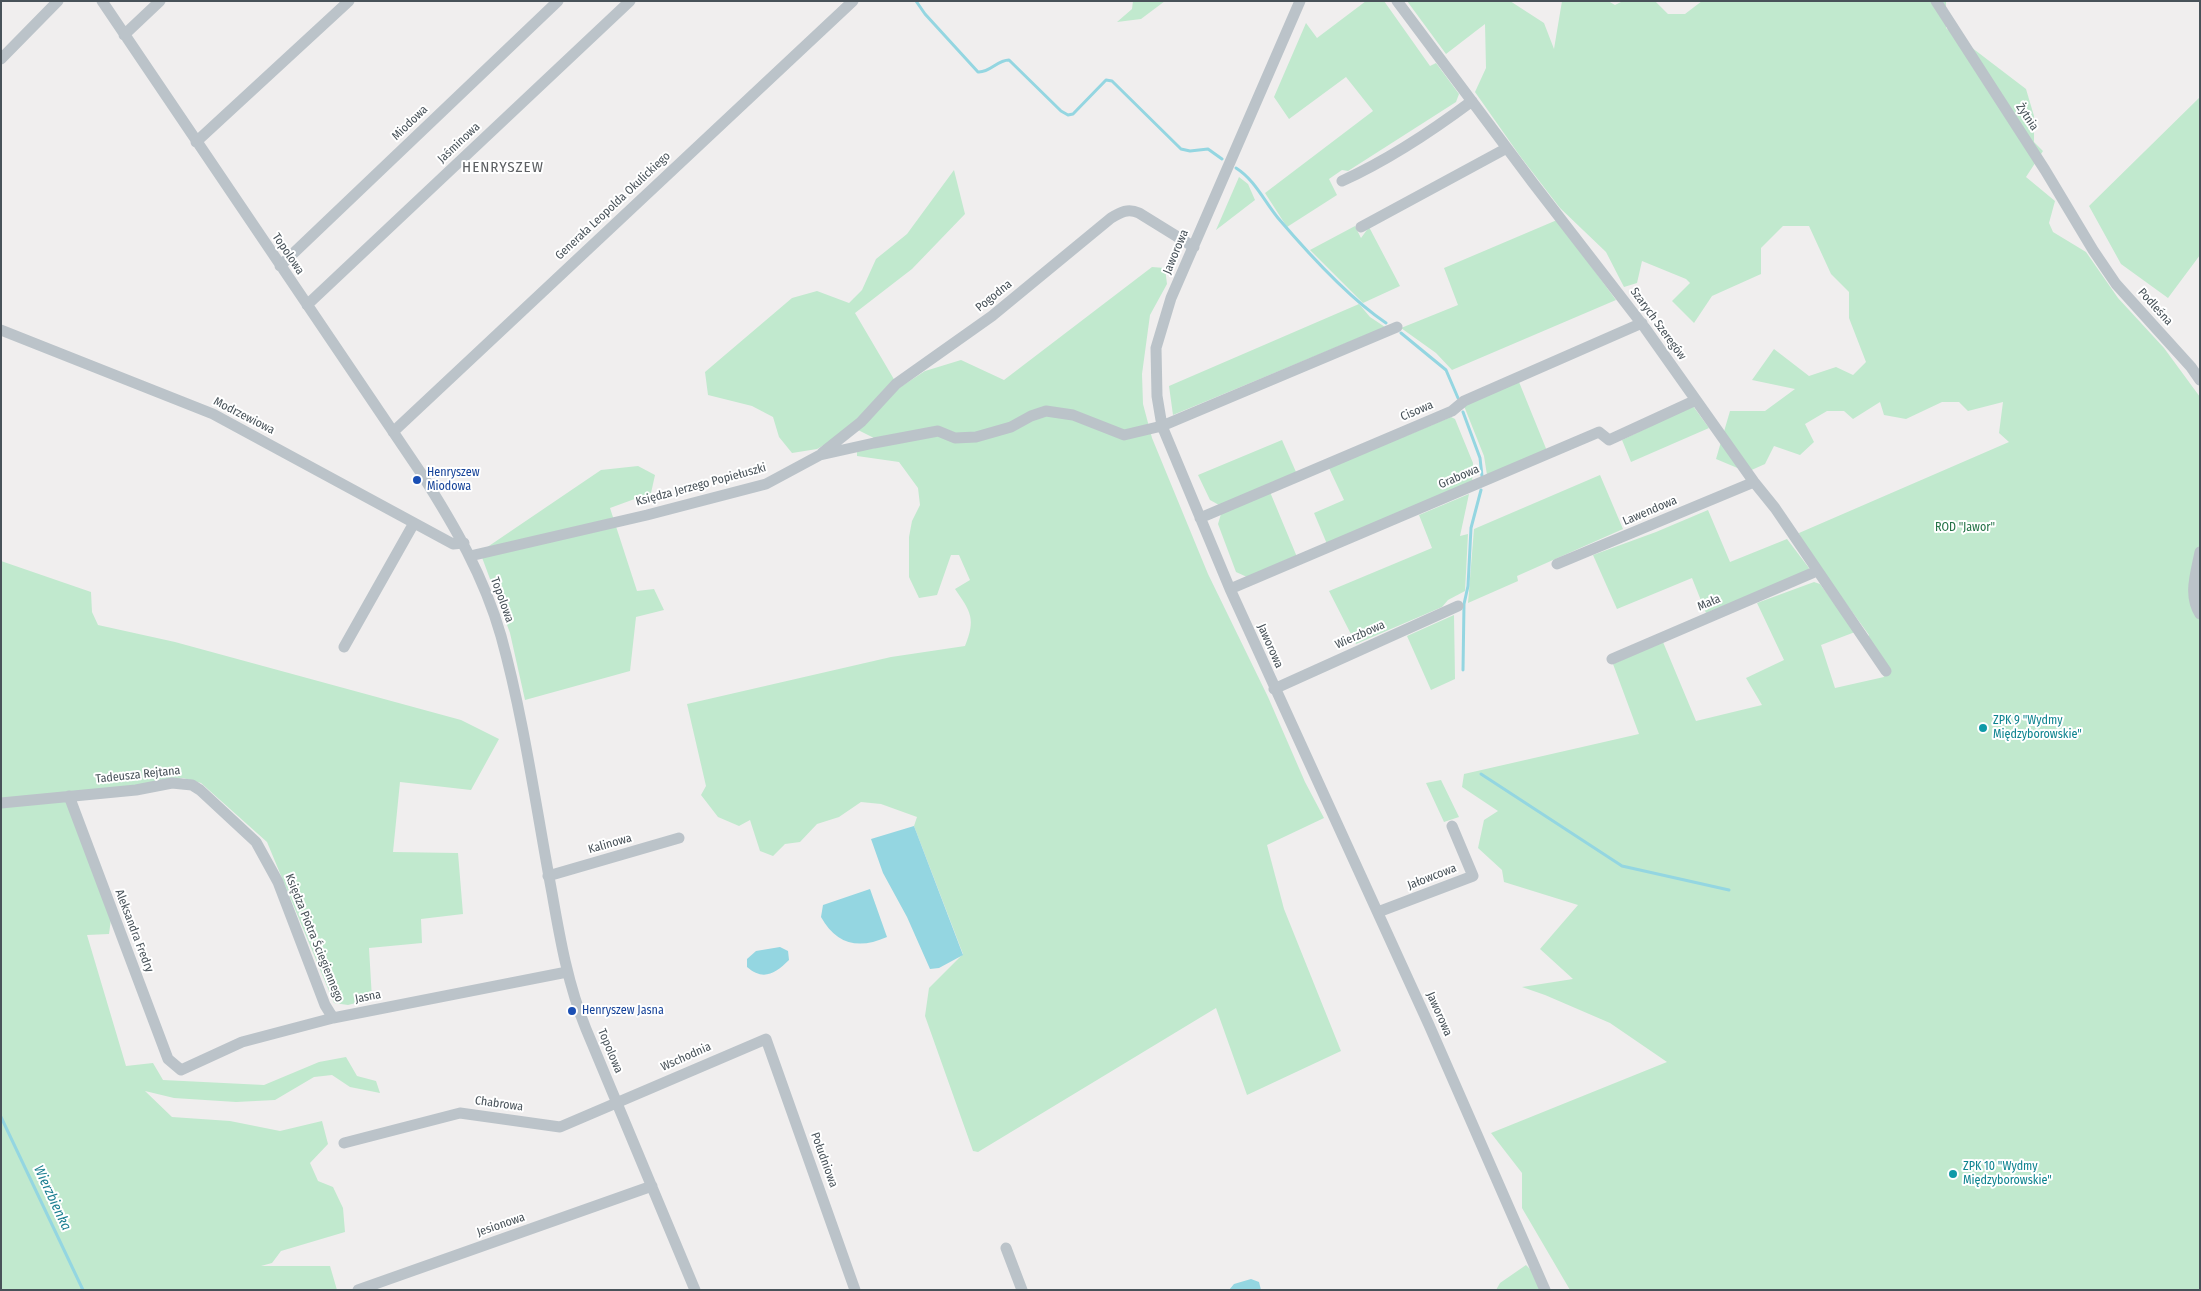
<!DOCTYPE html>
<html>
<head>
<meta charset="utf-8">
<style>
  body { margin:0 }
  #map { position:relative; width:2201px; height:1291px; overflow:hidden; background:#f0eeee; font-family:"Fira Sans Condensed",sans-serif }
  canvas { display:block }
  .frame { position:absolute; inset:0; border:2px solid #485259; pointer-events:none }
</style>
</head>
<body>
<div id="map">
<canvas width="2201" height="1291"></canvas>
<div class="frame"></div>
</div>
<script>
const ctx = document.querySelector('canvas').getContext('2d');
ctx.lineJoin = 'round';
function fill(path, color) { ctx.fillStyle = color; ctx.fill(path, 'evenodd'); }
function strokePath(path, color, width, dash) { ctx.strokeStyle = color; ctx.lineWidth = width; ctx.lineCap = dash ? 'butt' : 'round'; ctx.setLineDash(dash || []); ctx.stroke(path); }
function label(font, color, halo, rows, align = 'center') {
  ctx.font = font + ' "Fira Sans Condensed",sans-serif'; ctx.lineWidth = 4; ctx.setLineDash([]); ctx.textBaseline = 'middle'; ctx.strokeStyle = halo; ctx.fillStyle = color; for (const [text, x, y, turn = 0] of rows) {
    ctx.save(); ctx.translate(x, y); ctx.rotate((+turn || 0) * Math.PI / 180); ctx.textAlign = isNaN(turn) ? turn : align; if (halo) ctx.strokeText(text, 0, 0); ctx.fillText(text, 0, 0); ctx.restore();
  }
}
fill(new Path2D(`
  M1133,1H1165L1141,19L1117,22L1132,9Z
  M1366,1H1384L1430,66L1436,63L1459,94L1456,102L1348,171L1342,170L1329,179L1337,195L1287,227L1265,193L1373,111L1346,77L1289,119L1274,97L1306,23L1317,38Z
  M1407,1H1510L1544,23L1554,49L1562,1H1608L1615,5L1623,1H1655L1668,14H1685L1702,1H1946V28L2026,89L2034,116V142L2043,151L2026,177L2055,201L2049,223L2053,232L2086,252L2118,298L2164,348L2200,397V1290H1570L1522,1208V1173L1491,1133L1667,1062L1610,1023L1545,995L1522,987L1573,979L1540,949L1578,905L1504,882L1502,870L1478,848L1484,820L1498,811L1462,787L1464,774L1639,734L1613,664L1663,642L1696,721L1762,705L1746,678L1784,660L1757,603L1814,582L1820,584L1855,632L1821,645L1835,688L1884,677L1868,637L1869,635L1802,543L1799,533L2009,442L1999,433L2003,402L1968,411L1959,402H1942L1906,419L1884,415L1880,402L1853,419L1844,411H1827L1805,424L1814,442L1800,455L1774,446L1765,464L1747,472L1716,459L1730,411H1765L1795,389L1752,380L1774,349L1809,376L1836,367L1853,375L1866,362L1849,318V292L1831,274L1809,226H1783L1761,248V274L1712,296L1694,323L1672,301L1690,283L1686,279L1642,261L1637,283L1624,287L1606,252L1560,208L1520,156L1475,92L1486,68L1485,24L1446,54Z
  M2200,97V255L2168,298L2121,264L2089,206Z
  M954,170L965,214L912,269L855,313L895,381L885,397L925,371L961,360L1004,380L1152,267L1165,268L1167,284L1150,315L1142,374L1143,404L1152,438L1208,574L1268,697L1305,782L1324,818L1267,845L1284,909L1341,1051L1247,1095L1216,1008L978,1152L973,1151L925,1016L929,988L963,954L914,826L917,817L881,804L861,802L839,817L817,824L800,842L785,844L773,856L760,851L750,820L739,826L718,817L701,795L706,786L687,704L891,657L965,646C976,619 971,612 955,589L970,580L959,555H951L937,595L919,598L909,577V537L912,521L920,505L918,488L899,462L857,456V450L876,439L854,428L817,449L792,453L779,437L773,417L752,406L708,395L705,372L792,298L817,291L849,303L862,290L876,259L907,234Z
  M1239,177L1248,184L1255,200L1216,230Z
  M1557,220L1616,300L1452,370L1436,353L1401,328L1458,305L1444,268Z
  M1355,226L1361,238L1369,227L1400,286L1363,303L1310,250Z
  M1359,304L1370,317L1385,327L1173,415L1169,386Z
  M1519,382L1547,451L1487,475L1484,456L1464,406Z
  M1693,406L1709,428L1631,462L1622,440Z
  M1451,417L1455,419L1473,463L1472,483L1327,544L1314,513L1344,500L1329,468Z
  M1282,440L1296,472L1219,505L1210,500L1198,475Z
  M638,466L655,475L651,493L610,508L637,591L654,589L664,610L636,617L630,671L525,700L510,633L480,552L601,470Z
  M1600,475L1623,529L1517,576L1518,581L1468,603L1474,529Z
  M1270,492L1297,557L1247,577L1236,572L1218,524L1221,514Z
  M1469,494L1460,536L1468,534L1465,591L1448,600L1442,607L1356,644L1329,591L1432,548L1419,515Z
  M1708,510L1730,562L1787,539L1809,568L1807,572L1706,613L1692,578L1617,609L1593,555L1656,532Z
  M1,561L91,592L92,612L98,625L175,642L461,720L499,739L471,790L400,782L393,852L458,853L463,914L421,919L422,943L369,948L372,999L348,1005L334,1003L267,842L201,783L183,778L136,787L72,793L112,912L109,934L87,935L126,1066L153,1063L163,1080L264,1085L319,1062L346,1057L357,1076L376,1081L380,1093L350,1087L332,1075L314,1077L275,1100L236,1102L174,1098L145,1091L172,1117L230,1121L280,1131L322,1121L328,1144L310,1163L318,1181L333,1187L343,1208L345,1232L281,1251L272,1263L261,1266H330L337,1290H1Z
  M1454,615L1455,679L1431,690L1407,636Z
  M1441,780L1459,817L1444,822L1426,783Z
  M1526,1265L1551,1290H1496L1500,1283Z`), '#c1e9ce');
fill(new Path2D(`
  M914,826L963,955L939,968L930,969L907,917L883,873L871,839Z
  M870,889L887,937C858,950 836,944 821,917L823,905Z
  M780,947L788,951L789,960C775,974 763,981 747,967V959L756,951Z
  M1251,1279L1259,1282L1261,1290H1229L1234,1284Z`), '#94d6e1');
strokePath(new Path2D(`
  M916,1L925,14L978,72C990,73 997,60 1009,60L1061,111L1068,115L1073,114L1106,80L1112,81L1181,149L1190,151L1208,149L1222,159
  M1236,168C1255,180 1264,201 1278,218C1307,252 1349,298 1386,323
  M1401,333L1446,370L1458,398
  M1463,412L1480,458L1482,476
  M1463,670L1464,604L1468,586L1471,528L1481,490
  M1481,774L1622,866L1729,890
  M1,1117L83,1290`), '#94d6e1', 3);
strokePath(new Path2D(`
  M102,1L421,473C454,525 484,576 501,636C524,719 536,808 552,893C560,939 568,985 586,1029L695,1290
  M1300,1L1171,298L1156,348L1157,396L1162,426L1230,589L1429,1025L1545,1290
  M1397,1L1533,183L1645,328L1754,482L1775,508L1886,671
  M1936,1L2045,170L2093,250L2116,284L2191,367L2200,380
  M124,35L160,1
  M1,59L58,1
  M196,142L349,1
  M1342,181C1388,160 1432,131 1472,101
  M1361,227L1507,148
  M280,266L558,1
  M307,305L630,1
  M1,330L213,414L453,544L464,543
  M393,432L853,1
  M822,453L861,422L896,384L992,316L1111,218C1121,212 1128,208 1139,213L1194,247
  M1200,518L1452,411L1464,401L1642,323
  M2200,552C2196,573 2188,595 2200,614
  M470,556L647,515L766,484L820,455L874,443L938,431L955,438L976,437L1011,427L1031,416L1046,411L1073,415L1124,435L1162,426L1397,327
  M1557,564L1754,482
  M1230,589L1599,432L1609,440L1696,400
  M344,647L414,523
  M1612,659L1817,571
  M1274,689L1458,606
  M69,796L168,1059L181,1070L242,1042L333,1018L567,972
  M1,803L136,790L172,783L192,785L200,790L256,842L278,882L325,1005L333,1018
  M548,876L679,838
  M1378,912L1473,876L1452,826
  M344,1143L460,1113L560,1127L766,1039L855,1290
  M1006,1248L1022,1290
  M358,1290L652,1186`), '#bbc3c9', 11);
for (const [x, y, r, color] of [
  [417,480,5,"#1a4fb4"],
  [1983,728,5,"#0f9aa8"],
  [572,1011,5,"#1a4fb4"],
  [1953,1174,5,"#0f9aa8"]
]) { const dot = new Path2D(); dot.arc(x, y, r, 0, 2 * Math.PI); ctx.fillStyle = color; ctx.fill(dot); strokePath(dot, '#fff', 2); }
label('12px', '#485259', '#fff', [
  ["Żytnia",2027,117,56],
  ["Miodowa",410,123,-44],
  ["Jaśminowa",459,143,-43],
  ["Generała Leopolda Okulickiego",613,206,-43],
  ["Jaworowa",1176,252,-67],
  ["Topolowa",288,254,56],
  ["Pogodna",994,296,-39],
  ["Podleśna",2155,307,48],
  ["Szarych Szeregów",1658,324,54],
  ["Cisowa",1417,411,-23],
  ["Modrzewiowa",244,416,27],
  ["Grabowa",1459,477,-23],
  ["Księdza Jerzego Popiełuszki",701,485,-15],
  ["Lawendowa",1650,511,-23],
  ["Topolowa",502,600,70],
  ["Mała",1709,603,-23],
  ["Wierzbowa",1360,635,-24],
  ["Jaworowa",1270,646,66],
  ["Tadeusza Rejtana",138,775,-6],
  ["Kalinowa",610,844,-16],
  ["Jałowcowa",1432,877,-21],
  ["Aleksandra Fredry",134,931,69],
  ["Księdza Piotra Ściegiennego",314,938,68],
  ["Jasna",368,997,-11],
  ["Jaworowa",1439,1014,66],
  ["Topolowa",610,1051,67],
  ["Wschodnia",686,1057,-24],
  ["Chabrowa",499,1104,8],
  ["Południowa",824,1160,70],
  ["Jesionowa",501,1225,-19]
]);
label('12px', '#164399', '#fff', [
  ["Henryszew",427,473],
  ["Miodowa",427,487],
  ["Henryszew Jasna",582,1011]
], 'left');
label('12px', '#227245', '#fff', [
  ["ROD \"Jawor\"",1965,528]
]);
label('12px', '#0d838f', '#fff', [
  ["ZPK 9 \"Wydmy",1993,721],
  ["Międzyborowskie\"",1993,735],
  ["ZPK 10 \"Wydmy",1963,1167],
  ["Międzyborowskie\"",1963,1181]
], 'left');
label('italic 14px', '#1c7f91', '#fff', [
  ["Wierzbienka",52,1198,65]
]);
ctx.letterSpacing = '1px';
label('15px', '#5c5f62', '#fff', [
  ["HENRYSZEW",503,168]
]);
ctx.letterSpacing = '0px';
</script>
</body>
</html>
